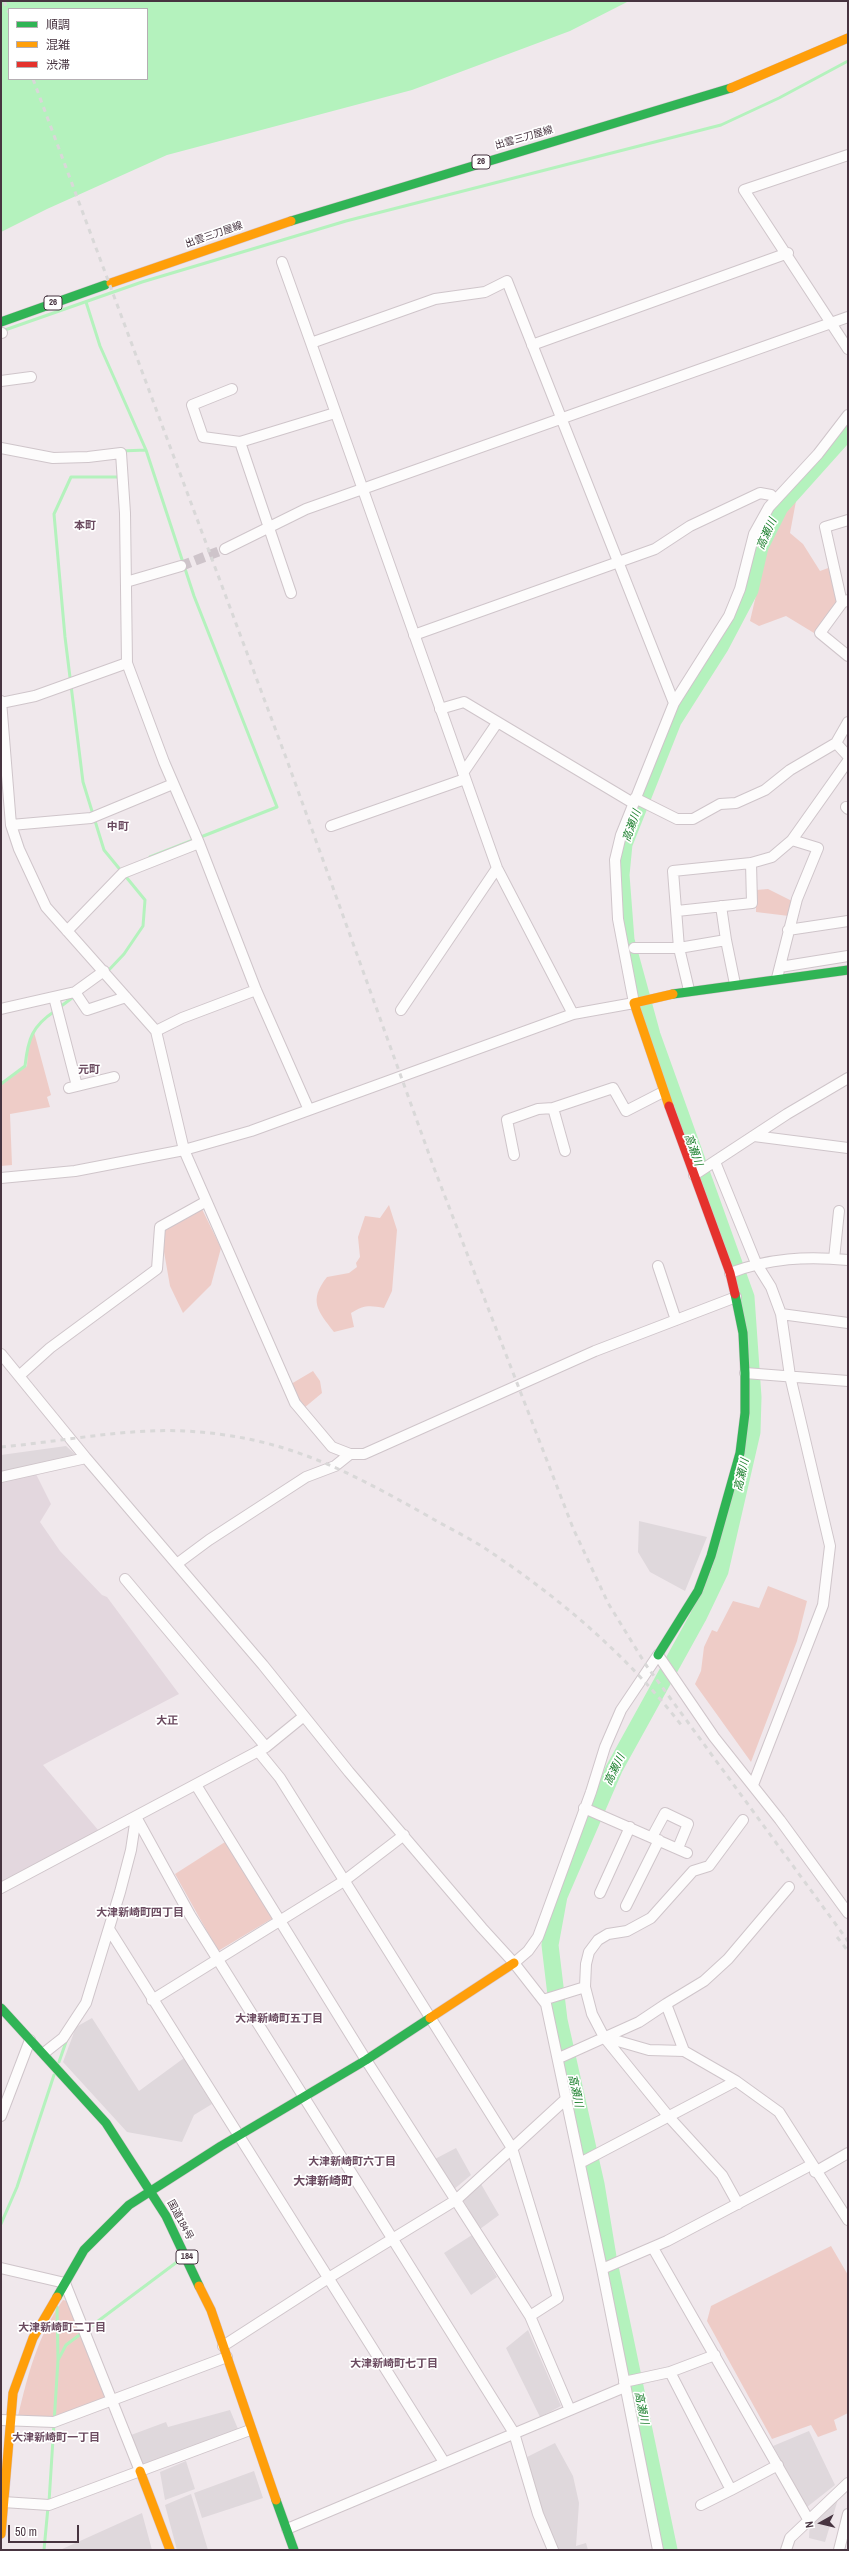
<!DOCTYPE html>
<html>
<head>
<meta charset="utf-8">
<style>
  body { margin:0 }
  #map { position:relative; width:849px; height:2551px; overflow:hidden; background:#f0e8ec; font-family:"Archivo Narrow","Noto Sans JP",sans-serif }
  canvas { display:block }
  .frame { position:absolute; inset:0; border:2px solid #473440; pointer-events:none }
  .legend { position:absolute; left:8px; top:8px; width:140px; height:72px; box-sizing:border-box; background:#fff; border:1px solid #b5aeb3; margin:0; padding:5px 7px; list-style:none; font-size:12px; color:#473440 }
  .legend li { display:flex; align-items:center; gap:8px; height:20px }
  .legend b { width:20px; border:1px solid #b5aeb3 }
  .north { position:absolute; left:801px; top:2503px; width:40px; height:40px; -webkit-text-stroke:3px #fff; paint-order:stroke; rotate:262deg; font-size:11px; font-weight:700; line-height:16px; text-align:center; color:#473440 }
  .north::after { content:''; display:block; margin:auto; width:14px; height:18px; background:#473440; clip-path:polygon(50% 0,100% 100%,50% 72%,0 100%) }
  .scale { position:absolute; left:8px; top:2525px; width:71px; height:18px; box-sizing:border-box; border:2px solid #473440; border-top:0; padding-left:5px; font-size:12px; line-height:14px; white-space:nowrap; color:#473440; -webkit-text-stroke:3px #fff; paint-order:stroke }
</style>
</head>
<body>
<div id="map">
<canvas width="849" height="2551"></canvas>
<div class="frame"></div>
<ul class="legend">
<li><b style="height:5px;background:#30b455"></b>順調</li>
<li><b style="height:5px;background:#ff9f0a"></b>混雑</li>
<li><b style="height:5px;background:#e5322d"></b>渋滞</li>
</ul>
<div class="north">N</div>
<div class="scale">50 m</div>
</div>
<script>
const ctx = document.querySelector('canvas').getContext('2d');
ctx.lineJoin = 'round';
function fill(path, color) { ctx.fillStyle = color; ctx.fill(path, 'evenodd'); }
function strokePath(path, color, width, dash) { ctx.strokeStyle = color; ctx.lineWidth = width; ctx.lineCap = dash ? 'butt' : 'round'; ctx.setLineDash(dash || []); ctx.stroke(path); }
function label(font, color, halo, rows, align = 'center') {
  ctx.font = font + ' "Archivo Narrow","Noto Sans JP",sans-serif'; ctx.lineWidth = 3.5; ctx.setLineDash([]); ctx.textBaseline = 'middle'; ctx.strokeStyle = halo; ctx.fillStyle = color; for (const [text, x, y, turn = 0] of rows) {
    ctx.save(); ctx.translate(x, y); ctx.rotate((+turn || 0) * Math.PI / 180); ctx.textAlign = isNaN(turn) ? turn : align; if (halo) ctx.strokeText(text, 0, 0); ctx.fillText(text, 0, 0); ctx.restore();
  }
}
fill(new Path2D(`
  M36,1474L51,1504L40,1522L60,1551L102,1595L107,1597L179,1694L43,1765L99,1831L1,1884V1481Z`), '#e3d7de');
fill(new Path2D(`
  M789,498L796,501L790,533L803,544L820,571L831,567L838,603L814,633L786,616L759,626L750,621L757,591L752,589C760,556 768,525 789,498Z
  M768,889L792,901L789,916L756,912V890Z
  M34,1032L51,1095L47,1097L50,1107L10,1114L12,1165L1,1166V1085L27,1066L28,1047Z
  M389,1205L397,1230L392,1291L384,1308C370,1305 363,1305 351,1313L354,1327L334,1332C318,1311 308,1301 327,1277L349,1273L357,1267L356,1263L360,1257L358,1237L365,1216L380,1218Z
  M201,1207L221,1248L211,1285L183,1313L170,1286L160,1229Z
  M313,1371L320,1381L322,1393L304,1408L291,1384Z
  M768,1586L807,1601L797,1641L751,1762L695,1684L701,1671L704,1647L712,1630L717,1632L733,1601L759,1608Z
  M225,1842L273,1918L218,1951L175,1874Z
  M831,2246L848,2275V2413L834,2420L837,2430L818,2437L811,2425L772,2439L707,2321L711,2306Z
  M63,2300L67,2301L105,2397L104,2400L54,2418L18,2416C28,2374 38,2335 63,2300Z`), '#eeccc7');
fill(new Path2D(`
  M66,1446L76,1455L1,1473V1455Z
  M639,1521L707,1537L685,1591L650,1572L638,1552Z
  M92,2018L139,2091L184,2058L212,2104L194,2115L182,2142L127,2132L63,2062L76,2027Z
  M456,2148L471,2175L453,2190L435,2159Z
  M481,2184L499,2215L480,2229L463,2200Z
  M472,2235L497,2277L471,2295L444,2253Z
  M528,2330L561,2406L540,2417L506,2348Z
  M230,2410L238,2429L143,2465L131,2435L166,2422L168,2427Z
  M809,2431L835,2485L807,2507L773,2446Z
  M555,2443L573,2476L579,2503L576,2546L586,2543L588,2550H557L542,2511L527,2457Z
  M186,2461L195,2489L165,2500L160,2472Z
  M254,2471L263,2498L202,2518L194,2493Z
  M191,2494L208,2550H177L165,2505Z
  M839,2496L825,2542L809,2538L810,2521Z
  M142,2513L152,2550H60Z`), '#dfd8dc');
fill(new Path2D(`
  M1,1H629L570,31L412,90L167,155L47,209L1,232ZM9,9H147V79H9Z`), '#b4f2bd');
strokePath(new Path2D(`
  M86,302L100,346L146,450L121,451
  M2,331L142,282L346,221L721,125L779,98L848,61
  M146,450L194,596L277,807L150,857
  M106,973L124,954L143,926L145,900L104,850L83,782L65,637L54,514L71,477H120
  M60,1007L76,995
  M1,1084L25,1066C28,1039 32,1026 55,1011
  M59,2062L67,2039
  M1,2224L17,2187L54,2075
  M57,2307L58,2359
  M49,2502L58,2360L66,2345L177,2262
  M44,2550L48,2507`), '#b4f2bd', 3);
strokePath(new Path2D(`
  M669,2550L608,2257L596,2184L559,2020L550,1945L559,1896L614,1769L698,1617L720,1571L752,1432L753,1397L746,1297L652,1035L626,940L621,875L624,844L673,721L720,647L750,590L760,547L780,507L848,431`), '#b4f2bd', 17);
strokePath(new Path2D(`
  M181,566L225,549`), '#cec4ca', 10, [10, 5]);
const street = new Path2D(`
  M848,155L744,190L848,349
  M282,262L311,343
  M1,333H2
  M532,345L788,253
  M1,381L31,377
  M232,389L192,405L203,437L240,442L335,413
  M240,442L291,593
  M1,448L53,458L88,457L121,453L125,513L127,663L164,762L199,843L256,990L309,1110
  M225,549L306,509L848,317
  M126,582L181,566
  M848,600L842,603L820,633L848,656
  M842,603L825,527L848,520
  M414,635L655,549L690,526L760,493L771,495L775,499
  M1,701L11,825L19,849L46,907L156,1031L184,1150L295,1403L332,1447L350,1454H364L595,1351L736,1297
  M1,703L35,696L127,663
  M440,709L464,702L633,803
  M848,722L836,743L848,756
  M463,773L497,723
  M635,798L677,819H693L720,804L736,803L765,790L790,770L836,743
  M846,807L848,809
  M11,825L91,818L173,784
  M331,826L465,779
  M721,906L726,940
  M677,911L752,903L751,863
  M788,930L848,921
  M67,931L123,873L199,843
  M634,948H679L689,990
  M780,967L848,956
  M777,978L797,899L818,848L792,840L848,761
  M735,984L726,940L679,948L673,871L751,863L772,857L792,840
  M75,992L87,1010L126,997
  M54,997L77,1086
  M1,1009L75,992L104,971
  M401,1010L497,868
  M573,1014L497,868L311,343L435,299L485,292L507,281L674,703
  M156,1031L182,1018L256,990
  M69,1088L114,1077
  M754,1136L848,1148
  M565,1151L553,1108L613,1088L626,1111L663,1092
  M514,1155L507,1120L538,1109L553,1108
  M715,1162L756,1263L771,1287L781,1314L790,1376L830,1546L823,1605L753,1785
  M694,1175L787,1114L848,1078
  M1,1178L75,1171L184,1150L251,1131L573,1014L634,1003L618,919L615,860L621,835L674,703L729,616L740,589L754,534L769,507L818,454L848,415
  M834,1259L839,1211
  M658,1266L676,1320
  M730,1273C769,1258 807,1256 848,1260
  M781,1314L848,1323
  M1,1354L86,1458L263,1665L349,1772L482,1928L514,1963L546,2004L602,2269L658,2550
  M745,1373L848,1381
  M19,1376L50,1348L157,1269L160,1227L205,1202
  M1,1477L86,1458
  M178,1563L209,1540L306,1477L335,1466L350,1454
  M125,1579L266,1747
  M196,1785L366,2060L530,2316L558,2298L512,2148L280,1778L258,1751
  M584,1808L687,1853
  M136,1817L190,1915L514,2433L538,2514L553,2550
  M652,1837L665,1813L688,1824L678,1848
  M1,1888L266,1747L304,1716
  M600,1893L630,1827
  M626,1906L659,1840
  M109,1929L444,2462
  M514,1963L528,1951L538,1937L591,1792L605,1747L621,1710L658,1655L714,1737L780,1820L848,1913
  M585,1987L586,1964L589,1952L598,1940L608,1934L627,1931L651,1918L693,1871L709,1866L743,1820
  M152,2000L344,1881L404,1835
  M543,2000L585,1987L592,2014L604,2037L649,2050L684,2051L736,2081L779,2112L848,2220
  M666,2004L704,1981L728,1959L789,1887
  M604,2037L669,2117L722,2175L738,2204
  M44,2053L63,2038L86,2003L120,1892L131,1850L136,1817
  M559,2058L639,2022L666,2004L684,2051
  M1,2116L30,2040
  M580,2163L736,2081
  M815,2172L848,2153
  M653,2248L808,2519
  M1,2268L65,2283L140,2471
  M602,2269L667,2241L811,2165
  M530,2316L570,2410
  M223,2346L330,2277L456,2200L567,2098
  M670,2372L731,2490L701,2505
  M624,2382L670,2372L715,2355
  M1,2420L54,2422L227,2357
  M731,2490L778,2465
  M3,2502L49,2505L250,2430
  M287,2529L625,2387
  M786,2550L790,2538L848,2483
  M839,2550L848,2514`);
const fast = new Path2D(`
  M291,221L731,88
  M1,322L105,285
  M673,994L848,970
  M658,1655L698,1591L711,1556L740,1453L745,1413V1373L743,1333L735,1294
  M1,2008L106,2123L166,2216L199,2286
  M57,2297L84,2250L129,2205L221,2146L366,2060L430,2018
  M276,2500L294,2550`);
const slow = new Path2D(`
  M731,88L848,38
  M111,283L291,221
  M669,1106L634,1003L673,994
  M430,2018L514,1963
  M199,2286L211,2310L276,2500
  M140,2471L170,2550
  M1,2534L13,2393L33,2338L57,2297`);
const jam = new Path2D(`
  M669,1106L730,1273L735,1294`);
strokePath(street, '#cfc5ca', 12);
strokePath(fast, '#d6c4cd', 10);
strokePath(slow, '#d6c4cd', 10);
strokePath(jam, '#d6c4cd', 10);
strokePath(street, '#fdfcfc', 10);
strokePath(fast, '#30b455', 9);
strokePath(slow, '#ff9f0a', 9);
strokePath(jam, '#e5322d', 9);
strokePath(new Path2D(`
  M4,1L9,13
  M33,79L288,763L434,1168L573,1528L608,1603L646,1665L848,1941
  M1,1447C58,1442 127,1428 184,1431C283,1436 344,1469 428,1516C448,1528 470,1538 489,1551C561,1599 629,1657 682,1726
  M837,1937L848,1951`), '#d9d8d8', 3, [5, 5]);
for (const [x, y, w] of [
  [481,162,18],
  [53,303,18],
  [187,2257,22]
]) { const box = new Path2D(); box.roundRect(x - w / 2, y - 7, w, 14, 3); ctx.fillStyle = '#fff'; ctx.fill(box); strokePath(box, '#473440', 1); }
label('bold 9px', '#473440', null, [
  ["26",481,162],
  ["26",53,303],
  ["184",187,2257]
]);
label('10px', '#473440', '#fff', [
  ["出雲三刀屋線",524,138,-16],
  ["出雲三刀屋線",214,235,-19],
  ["国道184号",180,2220,62]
]);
label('bold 11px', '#6a4a5f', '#fff', [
  ["本町",85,526],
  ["中町",118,827],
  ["元町",89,1070],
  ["大正",167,1721],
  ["大津新崎町四丁目",140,1913],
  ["大津新崎町五丁目",279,2019],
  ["大津新崎町六丁目",352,2162],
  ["大津新崎町二丁目",62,2328],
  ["大津新崎町七丁目",394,2364],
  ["大津新崎町一丁目",56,2438]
]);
label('italic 11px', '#1d802e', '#fff', [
  ["高瀬川",767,534,-66],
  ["高瀬川",632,826,-70],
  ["高瀬川",693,1150,70],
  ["高瀬川",742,1475,-77],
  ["高瀬川",615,1770,-64],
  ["高瀬川",575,2091,77],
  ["高瀬川",641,2408,79]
]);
label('bold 12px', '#6a4a5f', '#fff', [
  ["大津新崎町",323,2182]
]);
</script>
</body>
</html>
